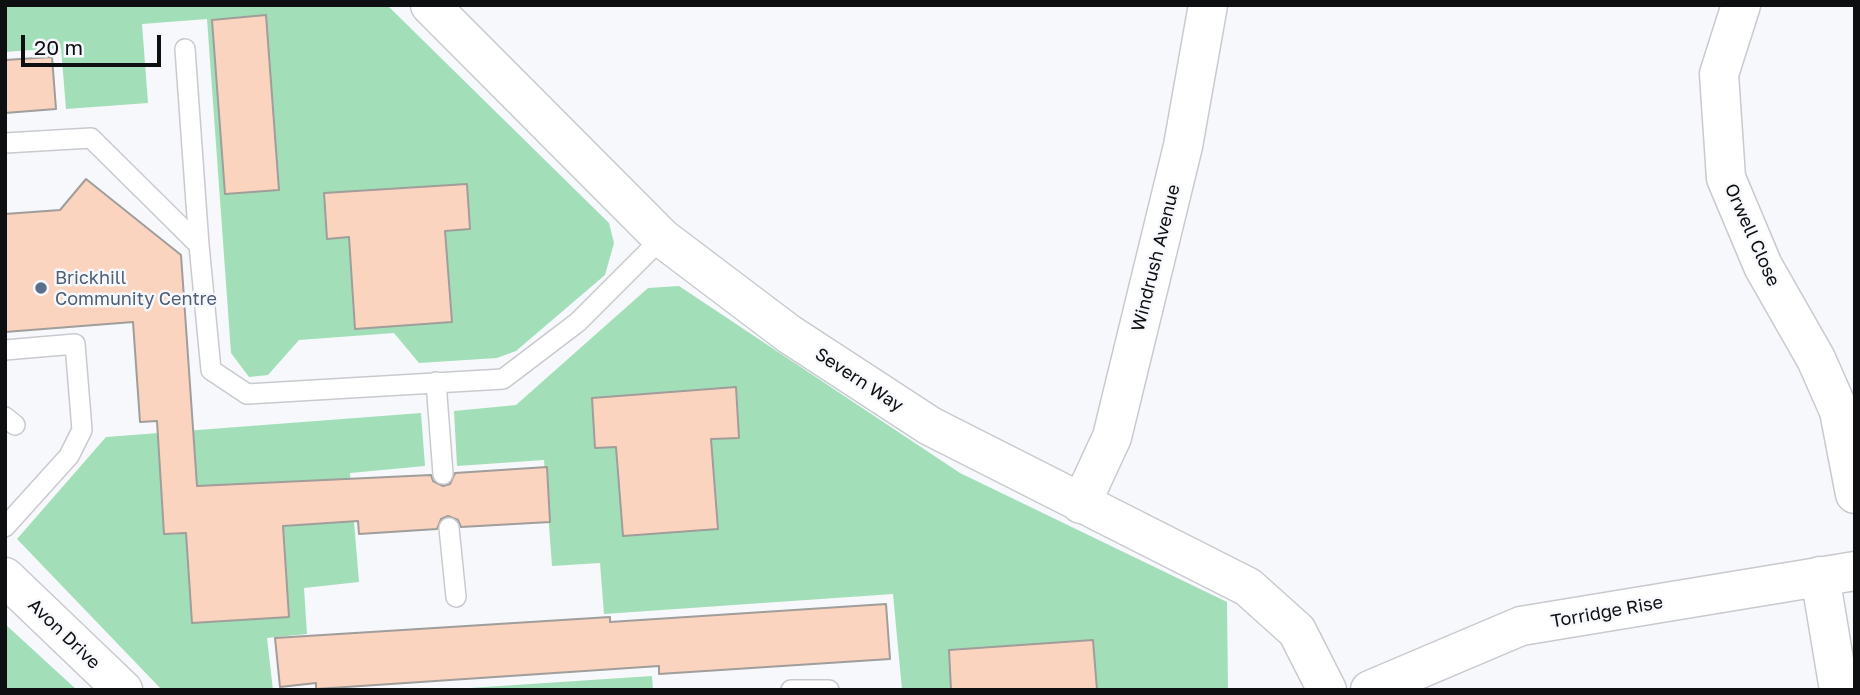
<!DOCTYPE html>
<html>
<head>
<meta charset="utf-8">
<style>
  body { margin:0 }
  #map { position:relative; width:1860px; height:695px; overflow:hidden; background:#f6f8fc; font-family:"Golos Text",sans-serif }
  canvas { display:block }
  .frame { position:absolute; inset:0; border:7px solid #0e0f10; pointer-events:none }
  .scale { position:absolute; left:21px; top:35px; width:140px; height:32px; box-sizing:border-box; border:4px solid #0e0f10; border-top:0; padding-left:9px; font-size:21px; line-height:24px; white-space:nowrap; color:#0e0f10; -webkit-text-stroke:5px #f6f8fc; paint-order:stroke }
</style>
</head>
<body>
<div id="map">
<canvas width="1860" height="695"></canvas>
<div class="frame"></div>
<div class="scale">20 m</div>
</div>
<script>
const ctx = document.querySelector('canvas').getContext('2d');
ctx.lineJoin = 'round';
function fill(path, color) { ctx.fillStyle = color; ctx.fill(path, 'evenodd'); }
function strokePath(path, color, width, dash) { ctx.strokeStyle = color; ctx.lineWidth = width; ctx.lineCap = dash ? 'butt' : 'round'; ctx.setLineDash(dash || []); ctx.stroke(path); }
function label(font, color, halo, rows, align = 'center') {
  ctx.font = font + ' "Golos Text",sans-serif'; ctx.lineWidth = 5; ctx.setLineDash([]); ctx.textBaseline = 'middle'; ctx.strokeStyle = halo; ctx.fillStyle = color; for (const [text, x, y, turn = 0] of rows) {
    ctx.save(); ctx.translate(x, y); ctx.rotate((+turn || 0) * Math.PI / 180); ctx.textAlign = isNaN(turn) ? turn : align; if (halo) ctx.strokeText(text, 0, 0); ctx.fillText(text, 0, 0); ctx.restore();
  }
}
fill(new Path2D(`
  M5,5H387L609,223L614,243L605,275L516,351L497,358L419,363L394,333L299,340L268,375L249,377L231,353L207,19L142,24L148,103L66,109L61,48L5,52Z
  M679,286L960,473L1227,602L1228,690H902L893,594L604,614L600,563L552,566L544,460L457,466L454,411L516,405L648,288Z
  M421,413L425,466L350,473L359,582L304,588L307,634L267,638L273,690H162L17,539L106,437Z
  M5,624L77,690H5Z
  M652,676L653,690H439Z`), '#a2dfb8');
const building = new Path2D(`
  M266,15L279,190L225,194L212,20Z
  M52,57L56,109L5,113V60Z
  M86,179L181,255L197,486L431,475L433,481L443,486L450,484L455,473L547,467L550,522L461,527L458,520L448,516L441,519L437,529L359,534L358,521L283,526L289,617L192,623L186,533L164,534L157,421L140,422L133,322L5,332V214L60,210Z
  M467,184L470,229L445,231L452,322L355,329L349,237L327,239L324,193Z
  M736,387L739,438L711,439L718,529L623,536L616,447L595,448L592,398Z
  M886,604L890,659L659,674V666L316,689V683L280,687L275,638L610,617V622Z
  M1093,640L1097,690H951L949,650Z`);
fill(building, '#fbd4bf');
strokePath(building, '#a09d9b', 2);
const service = new Path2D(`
  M185,49L199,245
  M5,143L91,138L199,245L211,370L247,394L503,379L578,322L662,238
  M5,350L75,344L82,430L69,456L5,527
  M436,382L443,474
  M5,417L15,425
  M449,528L456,597
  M791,690H829`);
const minor = new Path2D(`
  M430,5L662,238L789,334L930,426L1248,587L1297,631L1327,690
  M1741,5L1719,74L1726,178L1763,266L1816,359L1839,411L1855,494
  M1081,504L1112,437L1183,146L1208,5
  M1820,576L1839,690
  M1370,690L1521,626L1855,571`);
const tertiary = new Path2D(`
  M5,577L123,690`);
strokePath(service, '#c8cace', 22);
strokePath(minor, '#c8cace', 41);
strokePath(tertiary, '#c8cace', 41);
strokePath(service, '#fff', 19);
strokePath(minor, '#fff', 38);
strokePath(tertiary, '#fff', 38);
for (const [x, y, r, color] of [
  [41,288,7,"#5c6f8a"]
]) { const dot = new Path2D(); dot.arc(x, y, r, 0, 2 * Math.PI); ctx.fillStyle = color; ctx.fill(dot); strokePath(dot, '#f6f8fc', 2.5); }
label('18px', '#0e0f10', '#f6f8fc', [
  ["Orwell Close",1752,235,66],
  ["Windrush Avenue",1156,258,-76],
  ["Severn Way",859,380,33],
  ["Torridge Rise",1607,612,-10],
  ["Avon Drive",64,634,44]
]);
label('18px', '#4e5e75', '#f6f8fc', [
  ["Brickhill",55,278],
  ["Community Centre",55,299]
], 'left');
</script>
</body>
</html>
